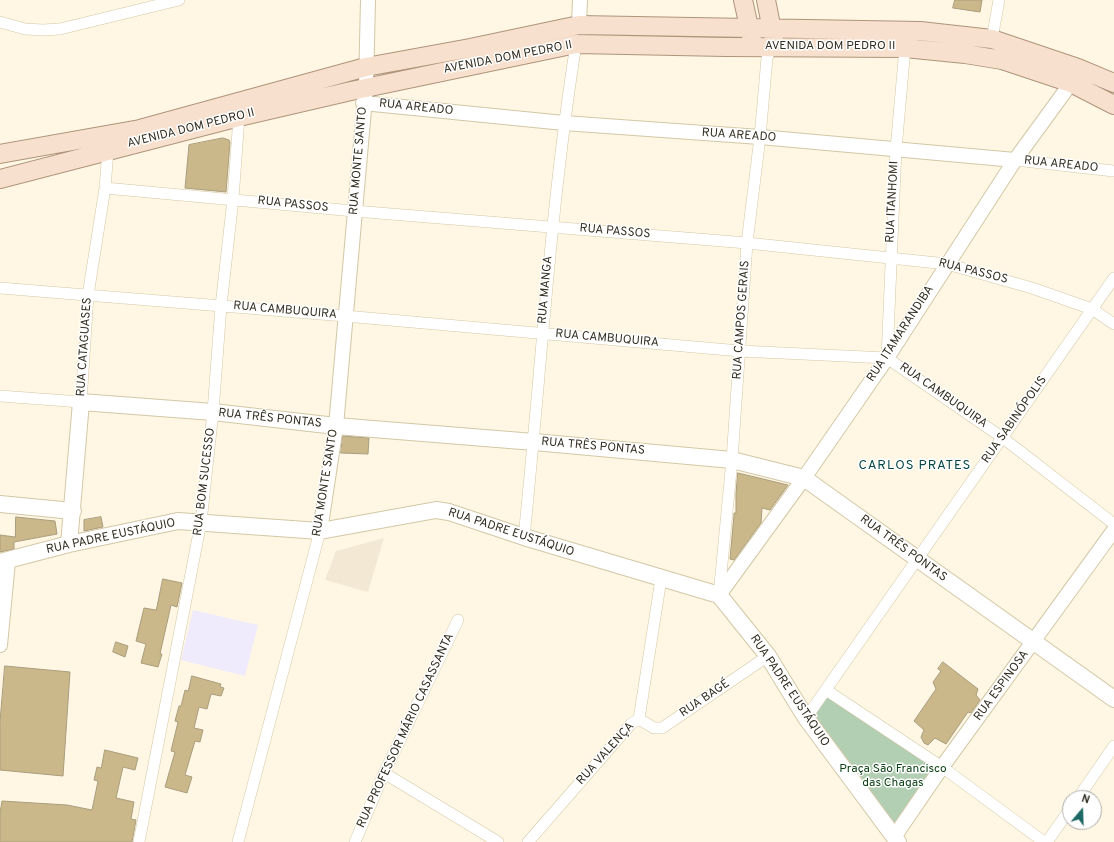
<!DOCTYPE html>
<html>
<head>
<meta charset="utf-8">
<style>
  body { margin:0 }
  #map { position:relative; width:1114px; height:842px; overflow:hidden; background:#fff7e3; font-family:Overpass,sans-serif }
  canvas { display:block }
  .north { position:absolute; left:1062px; top:790px; width:40px; height:40px; box-sizing:border-box; background:#fff; border:1px solid #aeaca7; border-radius:50%; rotate:19deg; font-size:11px; font-weight:700; line-height:16px; text-align:center; color:#342f22 }
  .north::after { content:''; display:block; margin:auto; width:14px; height:18px; background:#1c6864; clip-path:polygon(50% 0,100% 100%,50% 72%,0 100%) }
</style>
</head>
<body>
<div id="map">
<canvas width="1114" height="842"></canvas>
<div class="north">N</div>
</div>
<script>
const ctx = document.querySelector('canvas').getContext('2d');
ctx.lineJoin = 'round';
function fill(path, color) { ctx.fillStyle = color; ctx.fill(path, 'evenodd'); }
function strokePath(path, color, width, dash) { ctx.strokeStyle = color; ctx.lineWidth = width; ctx.lineCap = dash ? 'butt' : 'round'; ctx.setLineDash(dash || []); ctx.stroke(path); }
function label(font, color, halo, rows, align = 'center') {
  ctx.font = font + ' Overpass,sans-serif'; ctx.lineWidth = 3; ctx.setLineDash([]); ctx.textBaseline = 'middle'; ctx.strokeStyle = halo; ctx.fillStyle = color; for (const [text, x, y, turn = 0] of rows) {
    ctx.save(); ctx.translate(x, y); ctx.rotate((+turn || 0) * Math.PI / 180); ctx.textAlign = isNaN(turn) ? turn : align; if (halo) ctx.strokeText(text, 0, 0); ctx.fillText(text, 0, 0); ctx.restore();
  }
}
fill(new Path2D(`
  M384,538L368,592L325,580L336,551Z`), '#f3e8d3');
fill(new Path2D(`
  M193,610L258,625L245,676L181,660Z`), '#efebfc');
fill(new Path2D(`
  M826,690L942,767L894,837L806,718Z`), '#b3cfb3');
const building = new Path2D(`
  M955,0H982L980,12L953,8Z
  M223,138L229,140L230,142L226,192L185,188L189,145Z
  M343,436L369,438L368,454L341,453Z
  M738,473L788,485L770,510L762,508L761,523L734,560L730,559L734,515V513H736V494Z
  M16,517L55,521L57,534L14,542V549L0,552V535L15,537Z
  M101,517L103,527L84,531V520Z
  M163,579L182,583L177,607L171,605L160,654H162L158,667L141,663L146,644L136,641L144,608L156,610Z
  M116,642L128,646L125,657L113,652Z
  M943,662L978,689L976,695L980,700L971,713L968,712L946,744L935,738L928,745L924,743L921,737L924,730L914,721L936,689L933,682L941,671L938,669Z
  M5,666L70,672L63,776L0,770V722Z
  M192,676L221,684L220,687L224,688L221,696L211,694L207,709L199,707L194,728L203,730L200,742L195,741L185,775L192,777L187,793L165,787L175,752L171,751L178,722L175,721L179,706H181L185,690L188,691Z
  M105,750L138,758L135,770L123,767L116,798L134,802L131,819L136,820L132,842H0V813L2,801L67,805L92,810L98,781L94,780L97,767L101,768Z`);
fill(building, '#cab88b');
strokePath(building, '#a99d7d', 1);
const minor = new Path2D(`
  M0,22L25,29L43,30L60,29L179,0
  M992,39L999,0
  M1015,160L1114,171
  M105,188L354,211L747,243L947,264L1032,288L1092,309L1114,324
  M0,288L345,316L740,351L887,358L1003,438L1114,524
  M887,358L896,149L905,48
  M0,396L81,402L88,295L105,188L108,150
  M524,537C541,373 550,208 576,44
  M719,595L732,460L747,243L760,137L767,58L769,53L775,47
  M826,690L942,767L1044,842
  M806,718L1114,278
  M639,719L654,728H662L768,656
  M639,719L661,579
  M384,773L498,842
  M1078,798L1114,746
  M139,842L201,522L213,412L221,306L233,199L239,117
  M238,842L320,531
  M355,842L384,773L458,620
  M528,842L631,724L639,719
  M1047,842L1070,809`);
const tertiary = new Path2D(`
  M579,25L580,0
  M363,103L564,123L760,137L1015,160
  M320,531L336,426L366,87L368,0
  M719,595L804,478L887,358L1015,160L1071,83L1075,74
  M0,645L8,561
  M894,837L942,767L1114,530`);
const secondary = new Path2D(`
  M0,504L73,511
  M69,544L81,402L213,412L336,426L534,442L732,460L804,478L1114,699
  M0,562L69,544L178,521L320,531L436,510L449,512L524,537L719,595L768,656L806,718L898,842`);
const primary = new Path2D(`
  M743,0L752,40
  M766,0L774,40
  M0,154L140,129L366,67L470,48L579,25L920,31L992,39L1078,68L1114,83
  M0,179L239,117L351,91L576,44L725,47L905,48L965,54L1002,60L1071,83L1114,105`);
strokePath(minor, '#d3c7a6', 12);
strokePath(tertiary, '#d3c7a6', 16);
strokePath(secondary, '#d3c7a6', 18);
strokePath(primary, '#af947b', 20);
strokePath(minor, '#fff', 11);
strokePath(tertiary, '#fff', 14);
strokePath(secondary, '#fff', 16);
strokePath(primary, '#f7e0cd', 18);
label('12px', '#342f22', '#fff', [
  ["AVENIDA DOM PEDRO II",830,47],
  ["AVENIDA DOM PEDRO II",508,58,-11],
  ["RUA AREADO",416,108,6],
  ["AVENIDA DOM PEDRO II",191,129,-14],
  ["RUA AREADO",739,136,4],
  ["RUA MONTE SANTO",359,161,-85],
  ["RUA AREADO",1061,165,6],
  ["RUA ITANHOMI",893,202,-87],
  ["RUA PASSOS",293,205,6],
  ["RUA PASSOS",615,232,5],
  ["RUA PASSOS",973,272,14],
  ["RUA MANGA",546,290,-85],
  ["RUA CAMBUQUIRA",285,311,5],
  ["RUA CAMPOS GERAIS",742,320,-86],
  ["RUA ITAMARANDIBA",901,334,-57],
  ["RUA CAMBUQUIRA",607,339,5],
  ["RUA CATAGUASES",85,347,-86],
  ["RUA CAMBUQUIRA",943,396,35],
  ["RUA TRÊS PONTAS",270,419,6],
  ["RUA SABINÓPOLIS",1015,420,-55],
  ["RUA TRÊS PONTAS",593,447,5],
  ["RUA BOM SUCESSO",205,482,-83],
  ["RUA MONTE SANTO",326,483,-81],
  ["RUA PADRE EUSTÁQUIO",511,533,18],
  ["RUA PADRE EUSTÁQUIO",111,537,-12],
  ["RUA TRÊS PONTAS",903,549,36],
  ["RUA ESPINOSA",1002,686,-54],
  ["RUA PADRE EUSTÁQUIO",789,691,56],
  ["RUA BAGÉ",705,699,-34],
  ["RUA PROFESSOR MÁRIO CASASSANTA",406,731,-65],
  ["RUA VALENÇA",606,754,-48]
]);
label('12px', '#0c4213', '#fff', [
  ["Praça São Francisco",893,770],
  ["das Chagas",893,784]
]);
ctx.letterSpacing = '1px';
label('13px', '#064744', '#fff', [
  ["CARLOS PRATES",915,466]
]);
ctx.letterSpacing = '0px';
</script>
</body>
</html>
